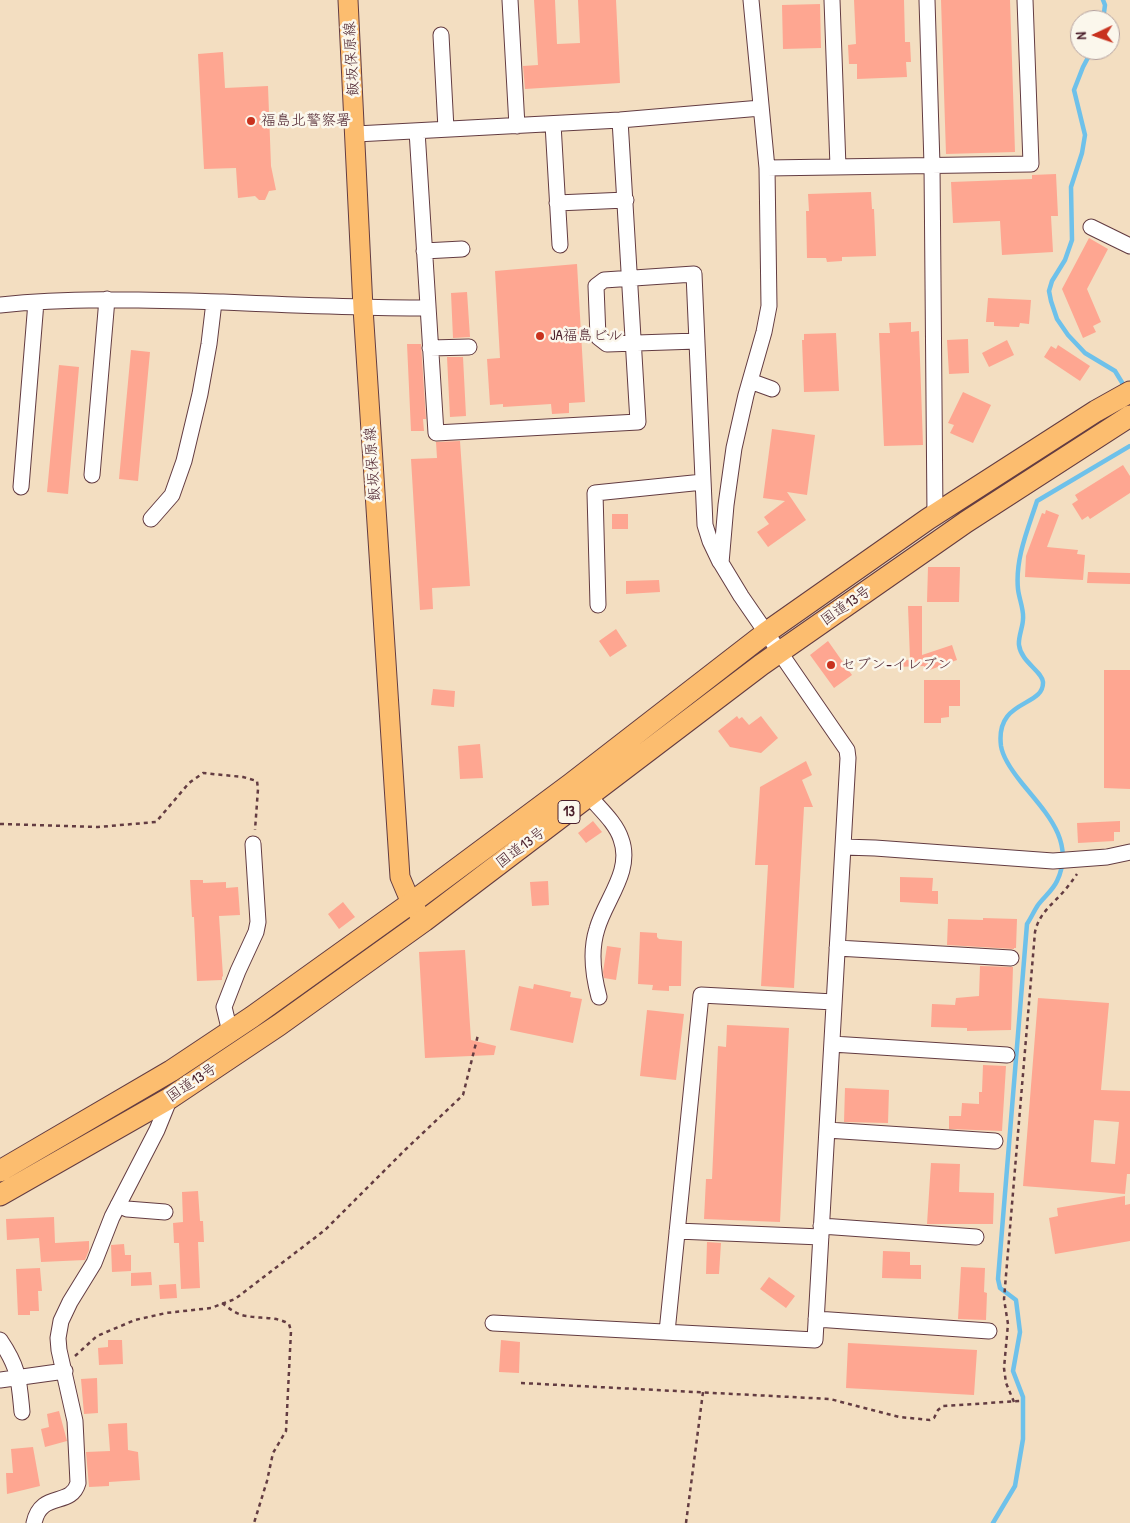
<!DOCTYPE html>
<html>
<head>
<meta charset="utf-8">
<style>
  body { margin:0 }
  #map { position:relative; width:1130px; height:1523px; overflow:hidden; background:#f3dec1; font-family:"Patrick Hand",sans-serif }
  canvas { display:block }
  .north { position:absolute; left:1070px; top:10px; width:50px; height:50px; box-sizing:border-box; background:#fbf7ec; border:1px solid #b4a19f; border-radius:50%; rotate:267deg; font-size:14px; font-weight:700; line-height:20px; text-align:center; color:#4a1f2b }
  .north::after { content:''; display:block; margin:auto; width:18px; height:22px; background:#c8321e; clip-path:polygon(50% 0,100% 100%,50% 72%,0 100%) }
</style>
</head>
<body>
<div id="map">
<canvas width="1130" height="1523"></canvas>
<div class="north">N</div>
</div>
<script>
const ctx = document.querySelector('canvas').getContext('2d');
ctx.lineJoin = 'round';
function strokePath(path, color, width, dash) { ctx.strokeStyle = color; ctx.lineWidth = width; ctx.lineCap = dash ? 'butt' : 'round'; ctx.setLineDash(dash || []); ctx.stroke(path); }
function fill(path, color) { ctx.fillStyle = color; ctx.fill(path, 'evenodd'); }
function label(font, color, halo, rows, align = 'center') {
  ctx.font = font + ' "Patrick Hand","Klee One",sans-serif'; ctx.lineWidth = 5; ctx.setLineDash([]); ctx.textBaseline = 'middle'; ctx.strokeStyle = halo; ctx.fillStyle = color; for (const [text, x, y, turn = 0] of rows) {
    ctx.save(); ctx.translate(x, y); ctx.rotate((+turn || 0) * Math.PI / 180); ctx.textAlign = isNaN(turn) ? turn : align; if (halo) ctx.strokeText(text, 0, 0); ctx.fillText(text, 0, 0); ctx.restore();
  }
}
strokePath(new Path2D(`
  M1103,20L1105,5L1103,0
  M1092,50L1083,67L1074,90L1085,135L1082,153L1071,187L1072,240L1065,260L1052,281L1049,291L1051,301L1057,319L1068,335L1085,353L1115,371L1126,389
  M993,1523L1015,1486L1023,1439V1397L1013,1371L1020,1332L1016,1300L1000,1288L998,1279L1027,924C1031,918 1034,911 1038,905C1044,897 1053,890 1057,881C1076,841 1045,812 1021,782C1013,772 1003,759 1001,746C995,698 1044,708 1043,682C1042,671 1021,662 1019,645C1018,637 1023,627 1023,619C1024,609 1019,599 1018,589C1015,559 1028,529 1037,501L1130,446`), '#6ec1ea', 4.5);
fill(new Path2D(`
  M534,0H555L557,44L580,43L578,0H616L620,83L525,89L523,66L538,65Z
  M854,0H904L905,42H910L911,62H906L907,77L857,79V64H849L848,45L856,44Z
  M941,0H1010L1015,152L946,154Z
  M820,4L821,48L783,49L782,5Z
  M223,52L225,88L268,86L271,166L276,190L269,191L265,200H259L255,196L238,198L236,168L204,169L198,54Z
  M1056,174L1058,216H1051L1053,252L1002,255L1000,221L953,223L951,182L1032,179V175Z
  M871,192L872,209H874L876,256L842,257V261L827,262L826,258H807L806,211H809L808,194Z
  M1089,238L1108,249L1087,289L1101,322L1093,326L1096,332L1083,338L1062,289Z
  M577,264L585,402L569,403V413L552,414L551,404L503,407V404L490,405L487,359L500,358L495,271Z
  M467,292L470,337L453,338L451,293Z
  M988,298L1031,300L1029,324L1020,323L1019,327L994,326V322H986Z
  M911,322V332L919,331L923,445L884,446L879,333H890L889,323Z
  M836,333L839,391L804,392L802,340H804V334Z
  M968,339L969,373L949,374L947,340Z
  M1007,340L1014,355L989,367L982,353Z
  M407,344H421L426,419H423L424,431H411Z
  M1058,345L1090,366L1080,381L1044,357L1051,346L1056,349Z
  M131,350L150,352L138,481L119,479Z
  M447,357H463L466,416L450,417Z
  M59,365L79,367L68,494L47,492Z
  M963,392L991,405L973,443L950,433L954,425L948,423Z
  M772,429L815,435L807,495L787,492L806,520L768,547L757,532L769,524L764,517L785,501L763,498Z
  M460,441L470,586L432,588L433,609L420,610L411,459L437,458L436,442Z
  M1123,465L1130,476V493L1090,519L1088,516L1082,520L1072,504L1078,500L1075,495Z
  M1046,510L1059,515L1047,547L1078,550L1077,554L1085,555L1083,580L1025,577L1026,556L1042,513L1045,514Z
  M612,514H628V529H612Z
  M928,567H960L959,602H927Z
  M1088,572L1130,573V584L1087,583Z
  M659,580L660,592L626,594V581Z
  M908,606H922V655L952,645L957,660L924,672V666L895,667V664L910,659Z
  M616,629L627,646L610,657L599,641Z
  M828,641L852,675L834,688L810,655Z
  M1104,670H1130V789L1104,788Z
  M924,680H960V706H949V717L941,718V723H924Z
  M433,689L455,691L454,707L431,705Z
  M737,716L739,719L742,717L749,725L761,716L778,738L761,753L730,747L718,731Z
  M480,744L483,778L460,779L458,746Z
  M806,761L812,775L802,780L813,807H804L794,988L761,986L768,865H755L760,787Z
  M593,821L602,832L586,843L578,833Z
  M1120,821V832H1114V841L1078,843L1077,823Z
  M900,877L933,878L932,891H938V904L900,902Z
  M190,880H203V883L226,882V888L238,887L240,915L219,916L223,976L222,977V980L197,981L194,917H192Z
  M548,881L549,905L532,906L530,882Z
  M343,902L355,917L339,929L328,914Z
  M983,918L1017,919L1016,948H1014V949L947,945L948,919L983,920Z
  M640,932L657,933V937L659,939L682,941L681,986H669V991L652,990L653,985L638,984Z
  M607,946L621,948L616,980L604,978L603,972Z
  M465,950L471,1040L496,1046L494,1055L425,1058L419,952Z
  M980,966L1013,967L1011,1030L967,1031V1028L931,1027L932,1004L955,1005L956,998L979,996Z
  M534,984L571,992L570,997L582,999L573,1043L510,1030L519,986L533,989Z
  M1038,998L1109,1003L1101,1090L1130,1091V1174H1127L1125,1194L1023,1186ZM1094,1120L1119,1122L1115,1164L1091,1162Z
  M647,1010L684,1014L676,1080L640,1076Z
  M727,1025L789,1028L780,1222L704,1219L706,1179H712L718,1046L726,1047Z
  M983,1065L1006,1066L1002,1131L949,1129V1116H961L962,1103L979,1104V1092H982Z
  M845,1088L889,1090L888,1123L844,1122Z
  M931,1163L960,1164L959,1192L994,1193L993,1224H927Z
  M198,1191L200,1221H203L204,1242H198L200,1288L181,1289L179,1243H174L173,1223L183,1222L182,1192Z
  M1125,1196V1205L1130,1204V1241L1055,1254L1049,1218L1058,1216L1057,1208Z
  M54,1217L55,1243L89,1241V1250L85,1260L41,1262L39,1238L7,1240L6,1219Z
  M707,1242L721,1243L719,1274H706Z
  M124,1244L125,1255H131V1271L112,1272L111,1245Z
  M883,1251L910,1252V1265H921V1279L882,1278Z
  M961,1267L985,1268L984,1292L987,1293L986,1320L958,1319Z
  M40,1268L42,1291H38L39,1311H30V1315H18L16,1269Z
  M151,1272L152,1285L131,1286V1273Z
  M769,1277L795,1296L786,1308L760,1289Z
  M176,1284L177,1298L160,1299L159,1285Z
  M108,1340H122L123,1364L99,1365L98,1348L108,1347Z
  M501,1340L520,1342L519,1373L499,1372Z
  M848,1343L977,1350L974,1395L846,1388Z
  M97,1378L98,1413L84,1414L81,1379Z
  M59,1411L67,1441L45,1447L41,1429L49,1427L47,1414Z
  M127,1423L128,1450L138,1452L140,1480L109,1482V1486L89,1487L86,1452L110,1451L108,1424Z
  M33,1447L40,1486L7,1494L6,1473H13L11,1449Z`), '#fea691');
const minor = new Path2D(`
  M510,0L517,126
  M832,0L838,167
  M927,0L932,165L935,515
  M441,35L446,129
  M553,124L560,245
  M417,131L436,433L638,422L620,120
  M356,134L620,120L761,108
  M767,168L1031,164L1025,0
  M557,203L626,200
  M1091,227L1130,246
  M424,251L462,249
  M0,305C74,297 149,300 223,302C291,305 360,308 428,308
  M697,341L607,344L598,337L596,286L604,280L694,274L705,525L710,541L720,562
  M430,348L469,347
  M750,381L772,389
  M92,475L107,299
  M21,487L36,302
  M151,519L172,495L184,461L200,394L209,344L214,302
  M598,605L595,493L703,482
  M589,796C600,809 616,823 621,839C633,871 605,900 597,929C590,951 593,975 599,997
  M843,847L875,848L1053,861L1107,857L1130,852
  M837,948L1011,958
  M230,1032L224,1007L238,971L256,932L258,922L253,844
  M832,1044L1007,1055
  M827,1130L995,1141
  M118,1205L127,1209L165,1212
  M821,1226L976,1237
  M677,1231L821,1237
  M816,1319L989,1331
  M493,1323L815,1340L848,758L847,750L741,596L721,563L726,505L734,448L746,395L764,332L769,306L767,168L751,0
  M667,1332L701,995L834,1002
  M0,1340C19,1368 19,1380 22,1412
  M0,1380L65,1371
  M34,1523C41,1490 71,1508 78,1483L75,1421L59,1350L58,1338L61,1321L70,1302L94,1263L112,1217L157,1130L170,1098`);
const major = new Path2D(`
  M348,0L363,308L400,877L411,903L419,914`);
const highway = new Path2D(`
  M0,1171L171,1071L252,1017L411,903L571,784L767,632L928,519L1096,411L1130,392
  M0,1195L170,1098L279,1025L424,921L761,665L966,522L1130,416`);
strokePath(minor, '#633c42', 17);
strokePath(major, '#633c42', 21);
strokePath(highway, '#633c42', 23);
strokePath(new Path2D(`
  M0,824L98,827L156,822L189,783L203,773L243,777L257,781L258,789L255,830
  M222,1303C230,1309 237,1315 247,1316C261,1319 276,1316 289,1324L291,1331L286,1431L273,1453L267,1481L254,1523
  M75,1356L97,1336L135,1320L166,1313L211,1308L235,1299L325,1230L406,1149L463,1095L478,1035
  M521,1383L830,1399L899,1417L930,1420L934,1418L938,1410L943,1406L1020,1401
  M1014,1402L1006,1383L1004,1368L1008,1324L1004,1299L1035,932C1039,913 1053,904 1065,890C1069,885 1073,880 1077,874
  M686,1523L703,1392`), '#633c42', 2.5, [4, 4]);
strokePath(minor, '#fff', 15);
strokePath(major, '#fcbd6f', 19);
strokePath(highway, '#fcbd6f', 21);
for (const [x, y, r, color] of [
  [251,121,5,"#c8321e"],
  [540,336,5,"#c8321e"],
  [831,665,5,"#c8321e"]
]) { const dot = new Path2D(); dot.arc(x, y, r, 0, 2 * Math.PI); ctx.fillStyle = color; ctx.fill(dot); strokePath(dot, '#fbf7ec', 2); }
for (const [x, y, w] of [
  [569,812,22]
]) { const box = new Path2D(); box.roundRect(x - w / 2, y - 11.5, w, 23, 4); ctx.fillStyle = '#fbf7ec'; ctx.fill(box); strokePath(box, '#4a1f2b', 1); }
label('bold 14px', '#4a1f2b', null, [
  ["13",569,812]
]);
label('15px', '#4a1f2b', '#fbf7ec', [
  ["飯坂保原線",352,59,-93],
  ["飯坂保原線",373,464,-94],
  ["国道13号",846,606,-35],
  ["国道13号",521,848,-37],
  ["国道13号",192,1083,-34]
]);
label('15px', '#4a1f2b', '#fbf7ec', [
  ["福島北警察署",261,121],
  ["JA福島ビル",550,336],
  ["セブン-イレブン",841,665]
], 'left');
</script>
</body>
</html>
